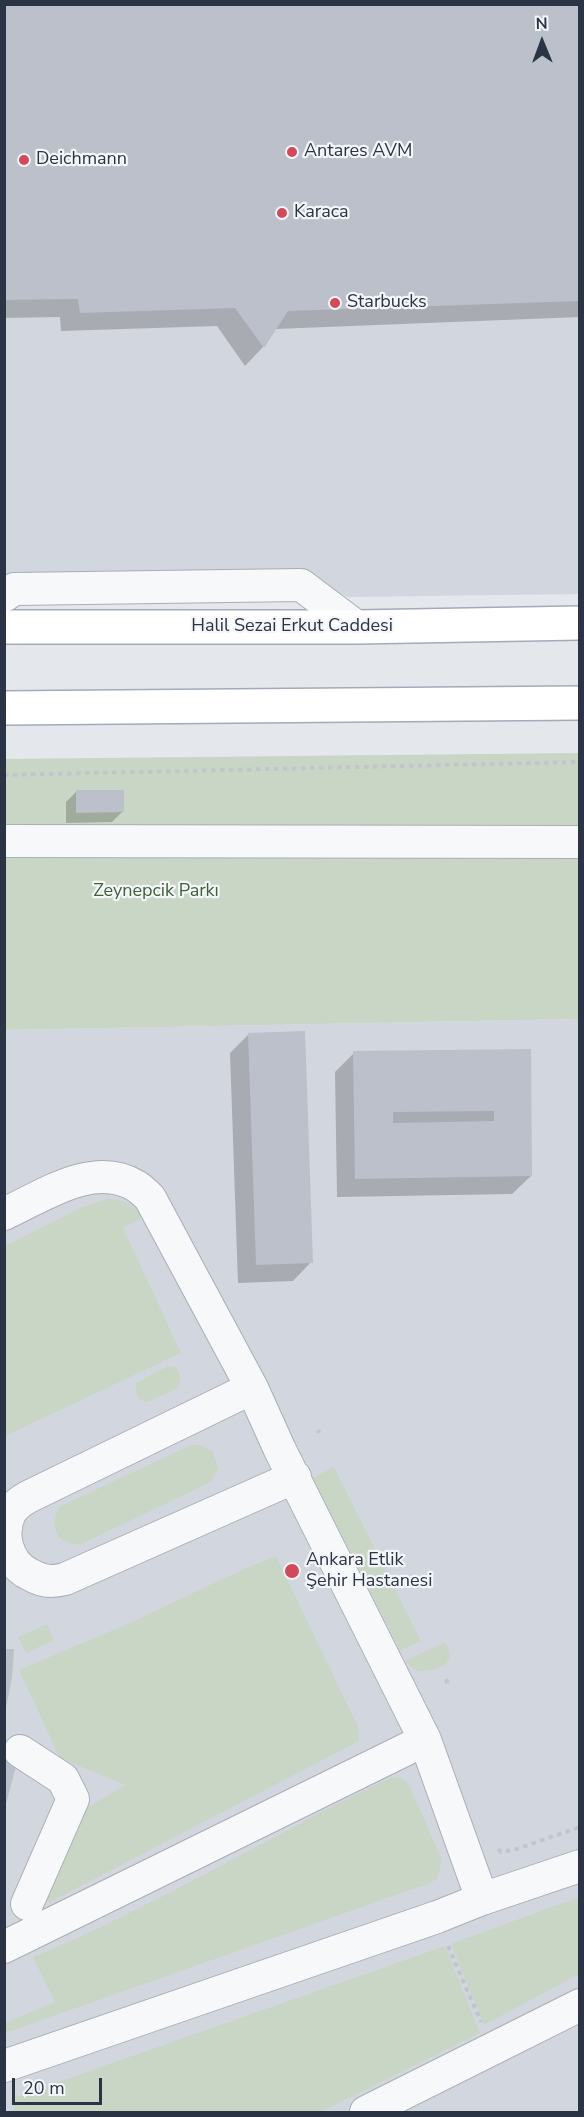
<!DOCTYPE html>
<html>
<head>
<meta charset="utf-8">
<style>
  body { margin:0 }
  #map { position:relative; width:584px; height:2117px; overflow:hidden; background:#e4e7ec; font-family:"Nunito Sans",sans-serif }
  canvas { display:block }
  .frame { position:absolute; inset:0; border:6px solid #2b3445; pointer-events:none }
  .north { position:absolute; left:512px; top:12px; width:60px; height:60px; -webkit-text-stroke:4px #f4f6f9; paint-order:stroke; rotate:359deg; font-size:16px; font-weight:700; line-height:24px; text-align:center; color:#2b3445 }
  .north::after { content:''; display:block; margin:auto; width:21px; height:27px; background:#2b3445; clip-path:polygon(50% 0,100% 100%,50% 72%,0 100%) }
  .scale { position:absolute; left:12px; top:2078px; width:90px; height:27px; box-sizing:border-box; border:3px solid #2b3445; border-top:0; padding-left:8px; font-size:18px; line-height:21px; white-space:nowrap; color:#2b3445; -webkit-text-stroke:4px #f4f6f9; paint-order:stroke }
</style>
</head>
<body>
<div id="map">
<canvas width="584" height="2117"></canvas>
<div class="frame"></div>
<div class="north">N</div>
<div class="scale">20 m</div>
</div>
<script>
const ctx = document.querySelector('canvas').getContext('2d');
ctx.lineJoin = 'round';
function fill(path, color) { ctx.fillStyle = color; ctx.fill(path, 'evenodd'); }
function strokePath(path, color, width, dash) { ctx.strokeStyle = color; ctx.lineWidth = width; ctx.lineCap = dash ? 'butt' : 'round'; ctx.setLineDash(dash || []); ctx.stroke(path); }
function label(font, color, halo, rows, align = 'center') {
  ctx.font = font + ' "Nunito Sans",sans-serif'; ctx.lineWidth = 4.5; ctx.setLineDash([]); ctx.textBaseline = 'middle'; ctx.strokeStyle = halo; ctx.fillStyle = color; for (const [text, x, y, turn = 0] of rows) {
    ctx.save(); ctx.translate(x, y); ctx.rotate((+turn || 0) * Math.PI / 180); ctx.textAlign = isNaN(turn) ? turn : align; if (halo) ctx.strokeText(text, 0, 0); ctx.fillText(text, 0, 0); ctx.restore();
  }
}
fill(new Path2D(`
  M5,5H579V594L348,597L304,577L5,586Z
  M579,1019V2112H5L4,1030Z`), '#d2d6de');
fill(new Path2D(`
  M579,753V1019L5,1030L4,759Z
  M107,1199C123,1199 134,1204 142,1218L123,1228L181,1353L5,1436V1246L82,1207Z
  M168,1366H175C181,1374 182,1379 178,1388L147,1402L141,1400L136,1395V1383Z
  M191,1445H201L213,1452L218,1468L211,1482L81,1544H71L58,1537C54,1526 53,1518 59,1507Z
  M334,1467L421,1641L400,1650L313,1478Z
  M276,1556L359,1729V1741L50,1902L39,1898L62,1823L125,1785L60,1758L19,1670L132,1622L242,1570Z
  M47,1624L54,1640L26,1653L18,1637Z
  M445,1642C459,1665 437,1672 417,1671L405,1661Z
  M392,1777L402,1778L409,1785L442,1860L437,1879L427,1884L5,2033V2019L6,2023L55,2002L33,1957C157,1906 271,1835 392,1777Z
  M579,1897V1974L484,2025L451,1944Z
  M445,1946L480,2033L321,2112H15L10,2099Z`), '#c9d6c5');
fill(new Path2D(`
  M4,4H580V317L275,329L263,347L245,366L217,326L61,331L60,317L4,318Z
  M77,791L123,811L112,822L66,823V802Z
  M249,1034L311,1262L293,1281L238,1283L230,1053Z
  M529,1050L531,1176L512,1194L337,1197L335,1072L354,1053Z
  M4,1650L10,1676L4,1705Z`), '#0003');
fill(new Path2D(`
  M4,5H580V301L288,311L264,348L235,308L80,313L78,299L4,300Z
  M76,790H124V812L76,813Z
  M305,1031L313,1263L256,1265L248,1033Z
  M531,1049L532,1176L355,1179L353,1051ZM494,1111V1121L393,1123V1112Z
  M4,1649H14L12,1677L6,1708Z
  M4,1740L20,1751L5,1808H4Z`), '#bbc0ca');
const minor = new Path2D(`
  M4,596L14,589L301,585L357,627
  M4,841L580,842
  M4,1214C43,1196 94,1160 136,1186C141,1189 146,1194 150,1198L252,1388L280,1450L425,1740L482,1899
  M252,1388L28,1497C21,1501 14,1506 10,1513C0,1534 7,1563 29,1574C36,1578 43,1581 51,1581C56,1581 61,1580 65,1579L295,1477
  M20,1751L63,1779L73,1799L27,1904
  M4,1947L425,1740
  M4,2066L437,1917L482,1899L580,1866
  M366,2112L580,2005`);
const major = new Path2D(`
  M4,627H357L580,623
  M4,708L580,703`);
strokePath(minor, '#a9aeb7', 34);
strokePath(major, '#a3abb8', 36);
strokePath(new Path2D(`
  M4,775L580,762
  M318,1430L319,1433
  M446,1679L449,1687
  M498,1849L501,1852L517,1849L580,1827
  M448,1946L481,2022`), '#c2c5cb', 4, [4.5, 4.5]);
strokePath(minor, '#f7f8fa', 32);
strokePath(major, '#fff', 33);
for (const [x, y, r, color] of [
  [292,152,6,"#d1495b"],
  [24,160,6,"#d1495b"],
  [282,213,6,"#d1495b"],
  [335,303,6,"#d1495b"],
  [292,1571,8,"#d1495b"]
]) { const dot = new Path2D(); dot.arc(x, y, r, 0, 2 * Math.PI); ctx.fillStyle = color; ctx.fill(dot); strokePath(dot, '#f4f6f9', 2); }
label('18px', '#2b3445', '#f4f6f9', [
  ["Antares AVM",304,152],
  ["Deichmann",36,160],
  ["Karaca",294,213],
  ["Starbucks",347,303],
  ["Ankara Etlik",306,1561],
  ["Şehir Hastanesi",306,1582]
], 'left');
label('18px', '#2b3445', '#f4f6f9', [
  ["Halil Sezai Erkut Caddesi",292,627]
]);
label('18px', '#3f6138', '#f4f6f9', [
  ["Zeynepcik Parkı",156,892]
]);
</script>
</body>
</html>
